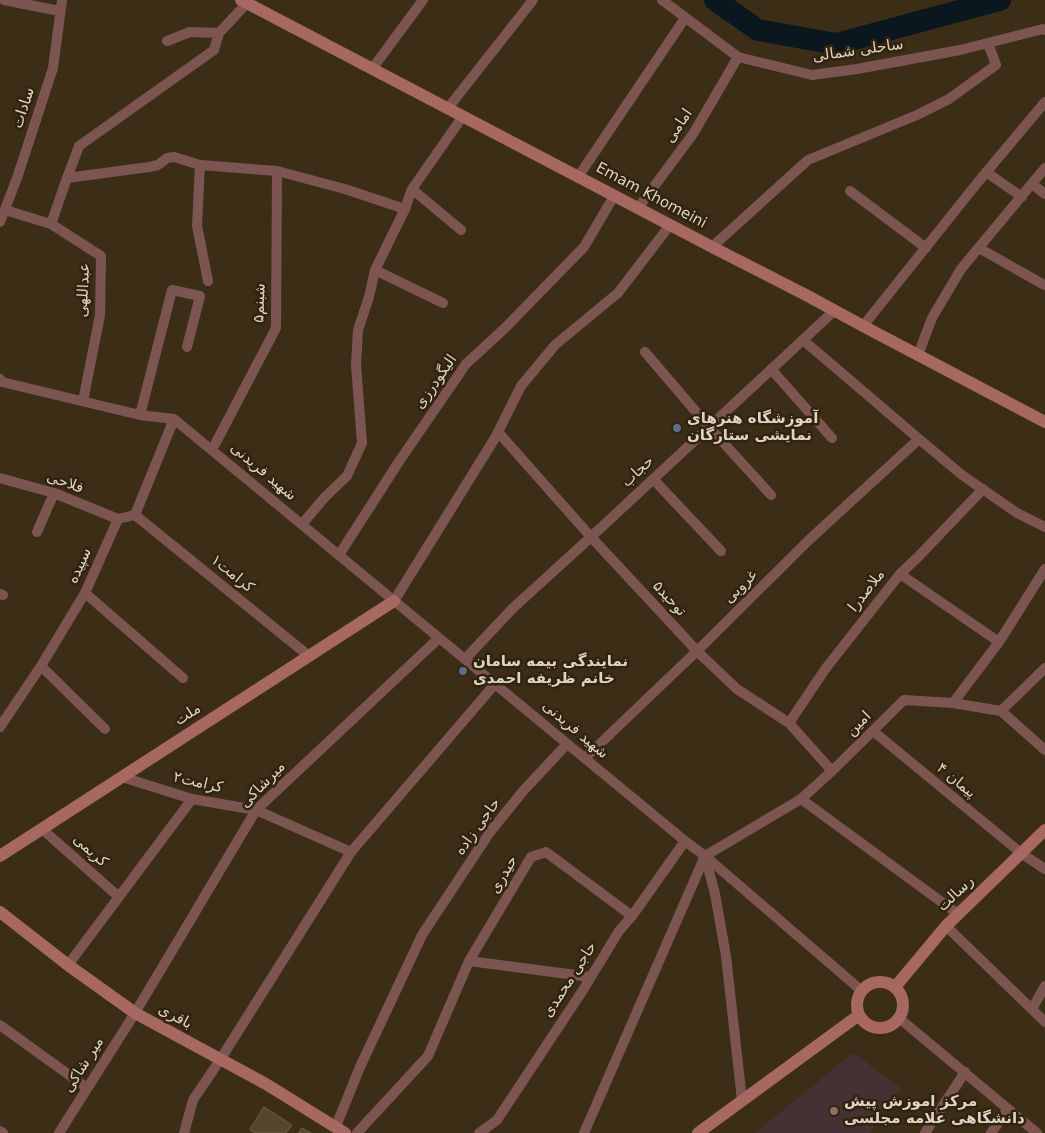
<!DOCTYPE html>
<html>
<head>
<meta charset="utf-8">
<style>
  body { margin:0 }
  canvas { display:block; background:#3c2d17 }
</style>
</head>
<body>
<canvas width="1045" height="1133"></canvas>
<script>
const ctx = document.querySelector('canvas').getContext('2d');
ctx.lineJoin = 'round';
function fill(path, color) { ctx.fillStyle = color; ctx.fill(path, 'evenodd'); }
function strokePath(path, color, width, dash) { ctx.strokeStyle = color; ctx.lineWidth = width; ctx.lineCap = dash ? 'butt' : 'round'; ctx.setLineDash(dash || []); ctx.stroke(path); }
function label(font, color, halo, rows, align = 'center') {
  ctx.font = font + ' "DejaVu Sans",Vazirmatn,sans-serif'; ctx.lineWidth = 5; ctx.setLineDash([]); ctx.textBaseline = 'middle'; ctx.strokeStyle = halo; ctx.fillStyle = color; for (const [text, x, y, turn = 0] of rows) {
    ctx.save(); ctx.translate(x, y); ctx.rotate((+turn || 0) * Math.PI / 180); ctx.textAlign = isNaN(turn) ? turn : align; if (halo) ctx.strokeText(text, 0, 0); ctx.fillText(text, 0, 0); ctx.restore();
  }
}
fill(new Path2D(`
  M853,1053L901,1088L869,1133H755Z`), '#453134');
strokePath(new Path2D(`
  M715,0L758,30L836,44L1000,0`), '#0a171e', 22);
const building = new Path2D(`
  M264,1107L292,1125L286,1133H255L250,1130Z
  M302,1128L311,1133H299Z`);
fill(building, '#56462f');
strokePath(building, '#6d5c45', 1);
strokePath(new Path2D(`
  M4,0L60,11
  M662,0L738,57L812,75L857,69L960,50L1043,29L1045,30
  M167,41L190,32L219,33
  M372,69L423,0
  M448,108L533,0
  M200,165L197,226L208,281
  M986,172L1022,197
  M578,177L685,18
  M67,178L79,146L214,50L219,33L247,3
  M1032,184L1045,194
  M412,189L461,230
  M850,191L926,248
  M638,208L693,134L738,57
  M5,210L51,224L101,256L100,315L83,401
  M0,222L17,178L53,68L62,0
  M51,224L67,178L149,167L158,165L167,158L174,157L200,165L277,171L345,189L405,209
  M712,247L808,160L917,115L949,99L996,65L988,43
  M979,248L1044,285
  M375,270L443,303
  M863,326L978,182L1045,102
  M803,340L919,439L962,475L1017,513L1045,527
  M645,352L709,427L771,495
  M918,355L932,318L961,269L1045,168
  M771,369L832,438
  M0,379L2,382L140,415L174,419
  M140,415L172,290L200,296L187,347
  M174,419L685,841L705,856L862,991
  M498,432L591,537L697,651L737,689L789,723L832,771
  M212,450L276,328L277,171
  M0,478L54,493L118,519
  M653,479L721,551
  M135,515L309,656
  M302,524L325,497L347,476L362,443L356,365L358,330L369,297L375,270L405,209L412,189L463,116
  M37,532L54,493
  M339,555L400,460L466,364L505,328L584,247L614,196
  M900,574L999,642
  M85,593L183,678
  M0,594L3,595
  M394,601L495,438L521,386L555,345L618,293L670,225
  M465,659L513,608L591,537L835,310
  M41,666L105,729
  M953,703L999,642L1045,569
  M1001,711L1045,668
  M789,723L826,668L900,574L918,557L983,489
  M0,727L41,666L85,593L118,519L135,515L174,419
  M873,731L1021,853L1045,869
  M585,758L697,651L810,539L919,439
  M122,777L192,799L256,810L351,852
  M801,799L958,914
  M42,829L119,897
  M705,856L801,799L832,771L904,700L953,703L1001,711L1045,750
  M705,856L715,894L726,956L742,1100
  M946,926L1045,1022
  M469,961L591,977
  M68,965L192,799
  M1032,1009L1045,986
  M899,1018L1037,1133
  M0,1025L87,1088
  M336,1126L360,1067L422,935L490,832L524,790L567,744
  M0,1131L3,1133
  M59,1133L135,1013L256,810L439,638
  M184,1133L193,1100L220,1060L351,852L495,684
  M357,1133L428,1056L469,961L531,857L546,852L632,916
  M479,1133L497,1120L583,990L619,931L632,916L685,841
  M584,1133L705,856
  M925,1133L965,1072
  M991,1133L1008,1109`), '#7d5550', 10);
strokePath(new Path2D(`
  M241,0L712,247L806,295L863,326L1045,422
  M0,856L394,601
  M0,912L68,965L135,1013L266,1084L345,1133
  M857 1005a23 23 0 1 1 46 0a23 23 0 1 1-46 0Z
  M895,987L946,926L1045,830
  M698,1133L859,1015`), '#a76862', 12);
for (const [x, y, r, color] of [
  [677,428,5,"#5c6f8a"],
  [463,671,5,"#5c6f8a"],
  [834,1111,5,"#8d6e63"]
]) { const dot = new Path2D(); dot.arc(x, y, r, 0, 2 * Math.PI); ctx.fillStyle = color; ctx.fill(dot); strokePath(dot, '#31230d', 2); }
label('15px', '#ddd3c6', '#31230d', [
  ["ساحلی شمالی",858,51,-8],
  ["سادات",24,108,-72],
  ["امامی",679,126,-56],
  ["Emam Khomeini",651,196,28],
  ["عبداللهی",84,290,-87],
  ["شبنم۵",260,303,-88],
  ["الیگودرزی",436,382,-55],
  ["شهید فریدنی",263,472,40],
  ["حجاب",638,472,-43],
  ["فلاحی",65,483,20],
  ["سپیده",80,566,-65],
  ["کرامت۱",232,574,39],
  ["غروبی",741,587,-45],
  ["ملاصدرا",867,591,-52],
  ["توحید۵",669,599,47],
  ["ملت",188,715,-33],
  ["امین",859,724,-45],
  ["شهید فریدنی",575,730,40],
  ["پیمان ۴",956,781,39],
  ["کرامت۲",198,783,13],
  ["میرشاکی",263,785,-46],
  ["حاجی زاده",478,827,-54],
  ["کریمی",90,851,42],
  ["حیدری",504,875,-60],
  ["رسالت",956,894,-44],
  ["حاجی محمدی",570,980,-57],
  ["باقری",175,1017,28],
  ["میر شاکی",84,1065,-58]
]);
label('bold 15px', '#ddd3c6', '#31230d', [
  ["آموزشگاه هنرهای",687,419],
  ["نمایشی ستارگان",687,436],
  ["نمایندگی بیمه سامان",473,662],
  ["خانم ظریفه احمدی",473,679],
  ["مرکز اموزش پیش",844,1102],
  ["دانشگاهی علامه مجلسی",844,1119]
], 'left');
</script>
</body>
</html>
